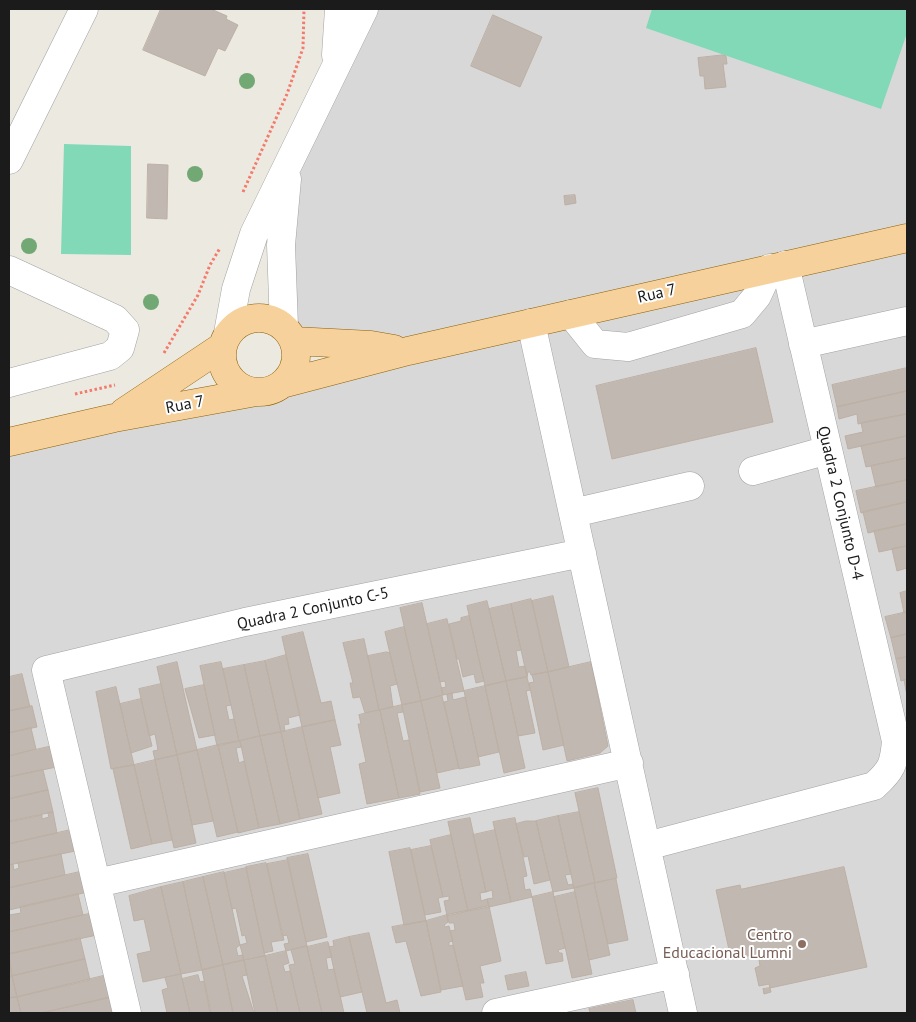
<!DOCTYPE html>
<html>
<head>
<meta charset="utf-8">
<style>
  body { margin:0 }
  #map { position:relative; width:916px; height:1022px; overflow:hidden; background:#ece9e1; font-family:"PT Sans",sans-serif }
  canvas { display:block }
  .frame { position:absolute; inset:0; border:10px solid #1b1b1b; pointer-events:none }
</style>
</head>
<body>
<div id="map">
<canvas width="916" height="1022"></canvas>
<div class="frame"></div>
</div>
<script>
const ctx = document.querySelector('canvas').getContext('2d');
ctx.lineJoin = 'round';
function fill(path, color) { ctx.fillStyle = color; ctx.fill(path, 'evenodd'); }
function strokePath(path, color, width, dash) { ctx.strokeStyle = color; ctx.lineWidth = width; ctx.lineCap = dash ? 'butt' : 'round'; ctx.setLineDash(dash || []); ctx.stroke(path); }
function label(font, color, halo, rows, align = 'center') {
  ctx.font = font + ' "PT Sans",sans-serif'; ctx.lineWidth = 4; ctx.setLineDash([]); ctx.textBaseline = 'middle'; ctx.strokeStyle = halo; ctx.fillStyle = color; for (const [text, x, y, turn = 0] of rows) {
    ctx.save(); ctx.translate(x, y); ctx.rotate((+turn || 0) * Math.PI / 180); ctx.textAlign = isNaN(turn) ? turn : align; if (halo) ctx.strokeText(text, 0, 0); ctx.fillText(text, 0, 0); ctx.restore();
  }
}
fill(new Path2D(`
  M370,9H907V1013H9V441L415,347L290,334L297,172Z`), '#d9d8d8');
fill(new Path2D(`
  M652,9H907V33L881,109L646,28Z
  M64,144L131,146V255L61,254Z`), '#81d9b8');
const building = new Path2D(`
  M161,9H211L227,16L226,19L238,25L225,51L218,48L205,76L143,50Z
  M493,15L542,37L520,87L471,66Z
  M723,55L726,56L727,64H723L726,87L705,89L704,76H700L698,58Z
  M148,164L168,165L167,219L147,218Z
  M575,195L576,203L565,205L564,196Z
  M756,348L773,422L612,459L596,386Z
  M907,368V391L837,407L832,385Z
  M907,391V414L858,424L857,414L839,419L837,407Z
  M907,414V436L848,449L845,436L863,432L861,423Z
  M907,436V458L866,467L861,446Z
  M907,458V480L876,487L871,466Z
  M907,480V502L861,513L856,491Z
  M907,502V524L868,533L863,512Z
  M907,524V546L879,552L874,531Z
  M907,546V568L897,571L892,549Z
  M907,591V612L904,613L900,593Z
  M553,596L569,667L548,672L532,601Z
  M531,599L548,672L531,675L530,672H528L527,677L511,604Z
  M487,601L506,681L485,686L467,606Z
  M422,603L443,695L421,701L400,608Z
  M511,604L521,650L516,651L519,667L525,666L527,677L506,681L489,609Z
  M907,612V634L891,638L885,617Z
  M469,616L484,681L476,683L474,674L463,677L459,659H457L449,624L461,621V618Z
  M447,619L464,691L443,695L441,688L446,687L445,681L440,682L427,624Z
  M404,627L421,701L402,705L385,632Z
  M303,632L321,703L331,701L335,720L302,727L282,637Z
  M907,634V657L896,659L891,638Z
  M364,639L379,710L365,713L360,697L353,698L350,683H353L343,643Z
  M387,652L390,653L397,684L390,686L393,707L379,710L368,656Z
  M286,655L300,715L288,718L289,724L284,725L285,731L281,732L265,661Z
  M907,657V679L901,681L896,659Z
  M265,661L281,732L260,736L244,665Z
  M177,662L197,750L177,755L157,667Z
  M221,662L231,705L226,706L229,720L234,719L239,741L217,746L200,666Z
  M591,662L608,746L600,753L567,761L548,672Z
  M244,665L260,736L239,741L223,669Z
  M548,672L564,745L543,750L529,683L534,682L532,675Z
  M22,674L30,707L9,711V677Z
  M527,677L530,690L526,691L535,733L518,736L506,681Z
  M907,679V696L904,680Z
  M506,681L525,768L504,773L485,686Z
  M161,684L177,755L155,760L153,751L158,750L155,734L149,736L139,689Z
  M204,685L215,735L199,738L185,689Z
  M485,686L499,752L478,757L464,691Z
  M116,687L134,765L111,769L96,692Z
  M452,693L453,700L465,697L480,765L459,769L444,702L448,701L447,695Z
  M442,696L459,768L437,773L421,701Z
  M141,699L152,746L131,753L120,704Z
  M421,701L440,788L420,792L402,705Z
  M402,705L403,712L397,713L403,741L409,740L420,794L399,798L380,710Z
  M32,706L37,727L9,733V711Z
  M380,710L399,798L367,804L359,764L366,762L358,724H361L359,715Z
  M335,720L341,745L330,747L340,793L318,798L302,727Z
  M302,727L322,814L300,819L281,732Z
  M31,728L36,749L9,756V733Z
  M281,732L300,819L280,824L260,736Z
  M260,736L280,824L259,828L240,741Z
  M240,741L241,747L236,748L239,763L244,761L259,828L238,833L218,745Z
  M57,745L61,766L9,777V756Z
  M218,745L238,832L217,837L197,750Z
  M197,750L213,821L192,825L177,755Z
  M177,755L196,843L174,848L155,760Z
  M155,760L172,840L152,844L134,765Z
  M134,765L152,844L131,849L113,769Z
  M43,770L48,790L9,799V777Z
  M598,788L617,878L595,883L575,793Z
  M48,790L53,812L9,821V799Z
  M53,812L57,833L9,844V822L42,815V819L49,817L48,813Z
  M579,812L595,883L574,888L558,816Z
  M558,816L571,874L565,875L568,885L573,884L574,888L553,892L536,821Z
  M470,818L486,892L480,893L481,901L487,899L489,907L468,911L448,822Z
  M515,818L527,876L523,877L525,890L530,889L532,897L511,902L493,822Z
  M526,821H536L550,880L534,884L528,856L524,857L516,824Z
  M75,829L80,850L9,865V844Z
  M495,830L511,902L489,907L487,899L493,898L492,890L486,892L473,835Z
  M451,835L468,911L447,916L444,901L449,900V896L443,897L430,840Z
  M431,846L443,897L438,898L441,912L425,915L411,850Z
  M410,848L426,921L404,925L389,852Z
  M61,854L65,875L9,888V865L13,864L14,870L19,868L18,863Z
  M308,854L327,937L306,942L287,858Z
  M288,860L307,946L286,951L284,944L289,943L287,935L282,936L267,864Z
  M266,863L284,940L271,942L273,951L264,953L246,867Z
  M844,867L867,967L770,988L769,984L759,986L755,968L760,966L758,954L731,959L716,890L740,885L741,889Z
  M246,868L265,956L244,960L240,945L247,943L245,935L242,936L236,908L232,909L224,873Z
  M84,871L88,892L9,910V888Z
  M224,872L240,945L236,948L238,956L242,955L244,960L223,965L203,877Z
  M203,877L223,965L202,970L183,882Z
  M616,879L628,940L608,944L594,883Z
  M183,882L202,970L181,974L161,887Z
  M594,883L610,955L589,960L574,888Z
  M161,887L181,974L143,982L137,954L151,951L144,919L134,921L129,896Z
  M553,892L565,948L558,950L559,953H562L563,961L546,964L532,897Z
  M575,892L592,974L572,978L554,897Z
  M78,894L83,915L9,932V915L21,913L20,907Z
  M489,906L501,961L480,966L484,983H480L483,997L466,1000L450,931L455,930L454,923H449L447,915Z
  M93,913L97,935L9,954V932Z
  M447,915L448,922L444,925L445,927L449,926L453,941L449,942V946L453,945L463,986L441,990L426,921Z
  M426,921L441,992L421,996L406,941L396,943L392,927Z
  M369,933L386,1003L397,1000L400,1013H367L349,937Z
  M349,937L362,992L340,997L329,947L334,946L333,941Z
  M80,938L85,959L12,976L9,954Z
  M328,942L332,957L326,958L328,970L334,969L344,1013H322L307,947Z
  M307,946V947L322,1013H300L289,965L295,964L291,950Z
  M286,951L289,963L283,965L285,972L290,971L300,1013H278L265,956Z
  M265,956L278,1013H255L244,961Z
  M85,959L90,980L17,997L12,976Z
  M9,960L12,976L9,977Z
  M244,960L247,975L242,976L254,1013H233L223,965Z
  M223,965L233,1013H211L202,970Z
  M526,972L529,986L508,990L505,976Z
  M181,974L190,1013H167L162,990L168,988L165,978Z
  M107,975L112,997L41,1013H21L17,997Z
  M198,975L200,982L204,981L210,1013H190L182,979Z
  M12,976L17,997L9,998V977Z
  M770,988L771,992L764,994L763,989Z
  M17,997L21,1013H9V998Z
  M111,997L114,1013H41L93,1001Z
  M633,1000L636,1013H590L589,1009Z`);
fill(building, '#c1b8b1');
strokePath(building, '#bdb0a4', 1);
const minor = new Path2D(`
  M336,55L339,9
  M9,160L84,9
  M9,270L115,319L125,330L120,348L110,356L9,383
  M571,314L595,344L628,347L742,314L757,296L770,268
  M531,323L683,1013
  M284,327L281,245L287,179
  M228,333L236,289L254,234L364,9
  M803,344L907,321
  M753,471L828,450
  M573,513L690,486
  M647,846L874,786C892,770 894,764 896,741L785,265
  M97,883L629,763
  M127,1013L46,670L245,622L582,553
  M496,1013L675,974`);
const major = new Path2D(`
  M222 355a37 37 0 1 1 74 0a37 37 0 1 1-74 0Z
  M294,341L371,345L394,349
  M282,384L408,351L907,238
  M124,412L223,346
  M9,442L114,418L256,392`);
strokePath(minor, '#a2a2a2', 29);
strokePath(major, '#8d6106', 29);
strokePath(new Path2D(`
  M243,192L287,94L303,48L304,9
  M164,353L198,295L210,265L220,248
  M75,394L115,385`), '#f37b6b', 3, [2.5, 2.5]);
strokePath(minor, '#fff', 28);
strokePath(major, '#f7d19b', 28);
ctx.fillStyle = '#72a873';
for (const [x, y] of [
  [247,81],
  [195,174],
  [29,246],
  [151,302]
]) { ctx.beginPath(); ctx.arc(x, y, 8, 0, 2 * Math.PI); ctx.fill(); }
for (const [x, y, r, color] of [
  [802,944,5,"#8d6e63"]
]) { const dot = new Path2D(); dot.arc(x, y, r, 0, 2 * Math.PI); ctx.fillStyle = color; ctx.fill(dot); strokePath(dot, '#fff', 2); }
label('16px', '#1b1b1b', '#fff', [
  ["Rua 7",657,294,-13],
  ["Rua 7",185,405,-11],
  ["Quadra 2 Conjunto D-4",840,503,77],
  ["Quadra 2 Conjunto C-5",313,609,-12]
]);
label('16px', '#785e54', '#fff', [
  ["Centro",792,935],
  ["Educacional Lumni",792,953]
], 'right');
</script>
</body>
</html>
